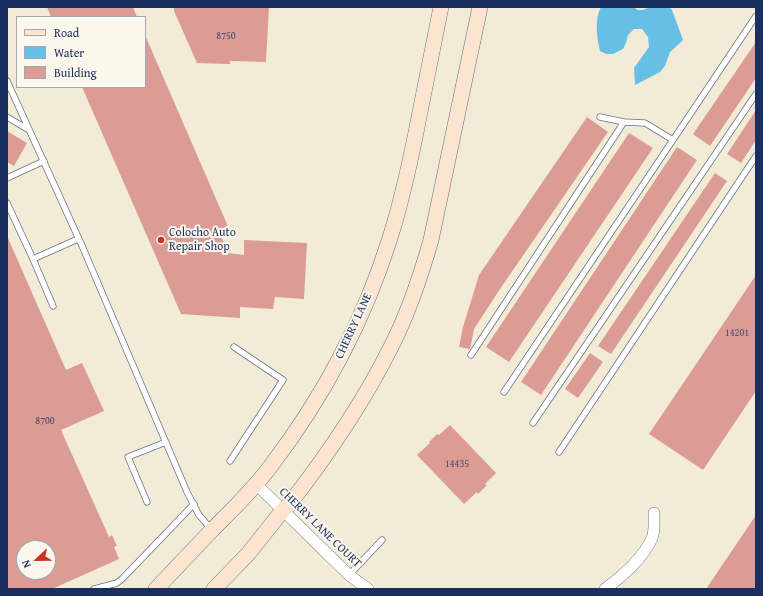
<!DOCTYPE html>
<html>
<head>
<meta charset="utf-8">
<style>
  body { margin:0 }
  #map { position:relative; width:763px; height:596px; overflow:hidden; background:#f2ecd6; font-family:"Gentium Book Plus",serif }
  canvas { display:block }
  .frame { position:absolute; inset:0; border:8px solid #1b2f5e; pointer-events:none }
  .legend { position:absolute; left:16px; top:16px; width:130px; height:72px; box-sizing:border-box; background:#fbf7ec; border:1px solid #a1a7b3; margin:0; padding:5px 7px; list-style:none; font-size:12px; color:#1b2f5e }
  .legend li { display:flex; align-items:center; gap:8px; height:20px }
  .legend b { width:20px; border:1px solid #a1a7b3 }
  .north { position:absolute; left:16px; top:540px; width:40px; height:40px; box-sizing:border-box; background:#fbf7ec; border:1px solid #a1a7b3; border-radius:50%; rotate:248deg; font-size:11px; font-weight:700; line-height:16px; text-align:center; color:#1b2f5e }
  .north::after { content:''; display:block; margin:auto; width:14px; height:18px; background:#c8321e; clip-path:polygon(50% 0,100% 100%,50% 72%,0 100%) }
</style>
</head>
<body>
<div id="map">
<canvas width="763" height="596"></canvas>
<div class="frame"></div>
<ul class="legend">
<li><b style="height:5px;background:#fce5d0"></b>Road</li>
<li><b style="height:11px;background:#68bfe5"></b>Water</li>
<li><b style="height:11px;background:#dc9c96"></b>Building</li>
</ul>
<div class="north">N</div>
</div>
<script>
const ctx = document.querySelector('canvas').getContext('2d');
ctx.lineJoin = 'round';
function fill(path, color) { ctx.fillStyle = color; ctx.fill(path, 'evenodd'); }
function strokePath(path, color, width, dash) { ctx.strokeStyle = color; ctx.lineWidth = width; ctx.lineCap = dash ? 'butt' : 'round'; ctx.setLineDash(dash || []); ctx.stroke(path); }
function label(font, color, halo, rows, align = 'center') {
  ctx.font = font + ' "Gentium Book Plus",serif'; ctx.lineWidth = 4; ctx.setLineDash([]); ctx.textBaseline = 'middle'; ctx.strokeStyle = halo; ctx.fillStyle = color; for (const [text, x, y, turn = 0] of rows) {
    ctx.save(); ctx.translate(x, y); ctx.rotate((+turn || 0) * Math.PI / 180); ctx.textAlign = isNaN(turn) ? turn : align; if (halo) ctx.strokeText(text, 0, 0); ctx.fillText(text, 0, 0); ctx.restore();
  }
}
fill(new Path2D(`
  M601,7H633L638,10H643L650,7H669L672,10L683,40L680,43L670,52L665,66L660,72L635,85L634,68L649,47L648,37L642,29H634L628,35L626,43L623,49L613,54H606L600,51C597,38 594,20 601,7Z`), '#68bfe5');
fill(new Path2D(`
  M47,7H133L137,17H51Z
  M174,7H269L266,62L230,61V64L197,63L174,11Z
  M145,35L230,231L221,236L228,253L244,255V240L307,243L304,299L275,297L273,309L240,307V318L181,314L82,87H145Z
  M756,42V78L710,146L693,134Z
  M756,110V140L741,163L727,154Z
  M587,117L608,132L500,289L474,329L470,349L459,347L463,327L479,275Z
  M7,131L27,143L14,166L7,162Z
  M629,133L653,148L509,362L486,347Z
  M677,147L697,160L541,395L521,382Z
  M715,173L727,181L611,354L598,346Z
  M7,236L66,370L82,363L104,411L61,430L109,537L112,535L117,546L114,547L119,559L52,589H7ZM24,548H48V572H24Z
  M756,275V391L703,470L649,434Z
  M590,353L603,362L578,398L565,389Z
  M450,425L496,473L485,484L487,485L478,494L477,492L464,504L417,455L430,443L429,442L437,434L439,435Z
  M756,515V589H706Z`), '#dc9c96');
const lane = new Path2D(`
  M7,81L83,248L187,492L199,515L212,530
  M7,117L29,130
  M600,117L624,122L645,123L673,140
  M7,178L44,161
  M7,203L33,259L78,239
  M33,259L53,306
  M471,355L624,122
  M504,392L756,16
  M533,423L756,94
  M559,452L756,156
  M230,461L283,380L234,347
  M147,502L128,457L166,442
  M349,575L382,540
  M94,589L117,583L123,578L194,504`);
const street = new Path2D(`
  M256,484L349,575L368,589
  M605,589C622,577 644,557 652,538C655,532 654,520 654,513`);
const secondary = new Path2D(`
  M156,589C175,569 194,549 213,529C233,509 253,490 270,467C322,399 364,321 390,238C403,197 412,154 420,112C427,77 434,42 441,7
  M214,589L248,554L283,510L287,507C327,456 364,402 393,343C409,311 421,275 431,240L480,7`);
strokePath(lane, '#667188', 7);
strokePath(street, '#667188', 12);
strokePath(secondary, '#667188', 16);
strokePath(lane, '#fff', 5.5);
strokePath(street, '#fff', 11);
strokePath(secondary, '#fce5d0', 15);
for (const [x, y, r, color] of [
  [161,240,4,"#c8321e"]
]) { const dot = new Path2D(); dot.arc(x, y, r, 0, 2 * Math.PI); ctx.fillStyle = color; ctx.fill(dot); strokePath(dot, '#fbf7ec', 1.5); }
label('10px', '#4b4a6c', null, [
  ["8750",226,36],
  ["14201",737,333],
  ["8700",45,421],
  ["14435",457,464]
]);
label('12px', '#1b2f5e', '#fbf7ec', [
  ["Colocho Auto",169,233],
  ["Repair Shop",169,247]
], 'left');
label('12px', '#1b2f5e', '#fbf7ec', [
  ["CHERRY LANE",354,326,-65],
  ["CHERRY LANE COURT",320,528,44]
]);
</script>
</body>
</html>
